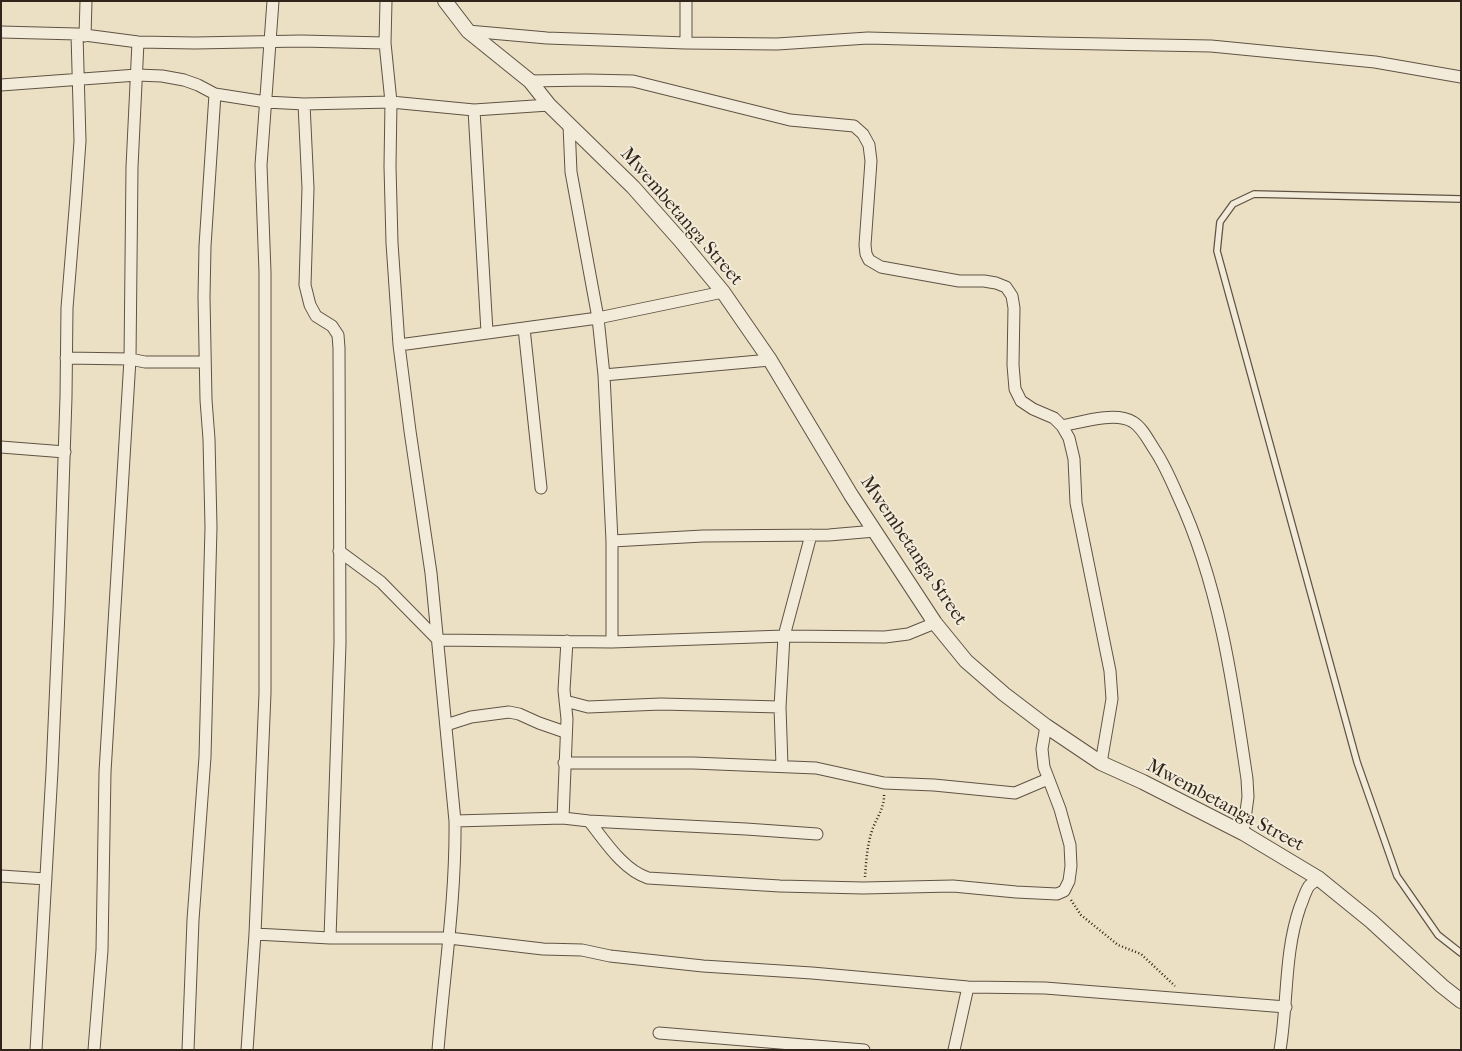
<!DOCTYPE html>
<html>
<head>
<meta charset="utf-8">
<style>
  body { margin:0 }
  #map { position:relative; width:1462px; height:1051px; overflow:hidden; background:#ebe0c4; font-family:"IM FELL French Canon",serif }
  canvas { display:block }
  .frame { position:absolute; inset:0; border:2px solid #31241a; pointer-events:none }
</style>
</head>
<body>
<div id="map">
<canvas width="1462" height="1051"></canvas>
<div class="frame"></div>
</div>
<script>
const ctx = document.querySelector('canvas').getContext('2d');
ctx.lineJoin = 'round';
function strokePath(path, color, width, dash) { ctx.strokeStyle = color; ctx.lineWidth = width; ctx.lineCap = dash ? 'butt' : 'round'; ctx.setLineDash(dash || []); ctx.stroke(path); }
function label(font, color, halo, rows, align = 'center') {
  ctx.font = font + ' "IM FELL French Canon",serif'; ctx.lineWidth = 4; ctx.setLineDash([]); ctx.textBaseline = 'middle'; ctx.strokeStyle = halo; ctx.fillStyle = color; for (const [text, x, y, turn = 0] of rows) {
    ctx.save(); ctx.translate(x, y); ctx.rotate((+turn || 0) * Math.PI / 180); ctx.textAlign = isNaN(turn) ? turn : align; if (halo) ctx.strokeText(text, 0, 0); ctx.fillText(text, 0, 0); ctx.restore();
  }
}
const service = new Path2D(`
  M1461,199L1254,194L1233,204L1220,222L1217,251L1357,762L1397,876L1438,935L1461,953`);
const minor = new Path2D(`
  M386,1L385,43L391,102L390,166L392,243L399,345L410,431L431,573L455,821C456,898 444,974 438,1050
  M686,1V43
  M468,31L547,38L686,43L777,44L868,38L1050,43L1211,46L1375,62L1461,77
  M1,32L77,34L138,42L195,43L301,41L385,43
  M85,36L86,1
  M530,81L587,80L633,81L790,120L854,126L863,134L869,145L871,161L865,245L866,254L869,260L881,267L959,281H984L996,283L1006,287L1012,296L1014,308L1013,365L1015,389L1021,401L1033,409L1054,418L1062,426L1069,438L1074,459L1076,503L1110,671L1112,699L1101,763
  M1,85L137,75L162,76L184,80L198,85L215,94L266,102L304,104L391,102L474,110L549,105
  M304,104L308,188L305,285L310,305L316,316L332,326L338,335L339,348L340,643L330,938
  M474,110L487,332
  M569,125L571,172L598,318L604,375L612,541V642
  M524,328L541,488
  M399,345L598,318L723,292
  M66,358L130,359L145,362H205
  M604,375L770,360
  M1062,426C1081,422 1116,411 1133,422C1143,428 1149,442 1156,452C1165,466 1171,480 1178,496C1219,584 1233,683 1247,779L1248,797L1243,833
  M1,447L65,452
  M612,541L703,536L829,535L875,531
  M339,551L381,582L438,640L612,642L784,636L885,637L908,634L935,623
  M565,701L588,707L661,704L780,707
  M446,725L471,717L509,712L519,714L539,723L565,732
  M564,763H693L816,768L884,783L934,785L1015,793L1048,779
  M782,766L780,707L784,636L811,535
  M563,818L567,719L564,690L567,641
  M455,821L563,818L589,821L746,829L817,834
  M589,821C605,841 623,870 648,878L780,886L863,888L953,886L1016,892L1057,894L1064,891L1069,881L1071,866L1070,845L1060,809L1044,767L1042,749L1046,726
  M1,876L46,879
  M255,934L330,938H449L543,949L582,950L610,956L703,966L812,973L968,987L1045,988L1286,1007
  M659,1033L864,1050
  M36,1050L52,771L59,612L66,397L67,308L76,197L80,141L77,34
  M94,1050L102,950L105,772L130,359L132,167L138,42
  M188,1050L193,920L205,757L211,527L209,439L206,400L204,297L205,246L215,94
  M247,1050L255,934L265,693V272L261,165L273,1
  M954,1050L968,987
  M1280,1050C1288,1002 1284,953 1300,907C1303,900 1305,892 1309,886C1312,883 1316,881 1318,878`);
const tertiary = new Path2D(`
  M445,1L468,31L530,81L549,105L633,187L680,240L723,292L770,360L851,495L935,623L966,661L1004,694L1046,726L1101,763L1143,782L1243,833L1318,878L1371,921L1442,986L1461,1001`);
strokePath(service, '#605344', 8);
strokePath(minor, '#605344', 13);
strokePath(tertiary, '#605344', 16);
strokePath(new Path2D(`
  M865,877C866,863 867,847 871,834C875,819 885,809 884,793
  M1071,900L1081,915L1118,945L1141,954L1175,986`), '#31241a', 2.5, [1, 2.5]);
strokePath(service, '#f2ebd9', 5.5);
strokePath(minor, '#f2ebd9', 11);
strokePath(tertiary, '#f2ebd9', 14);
label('19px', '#31241a', '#f2ebd9', [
  ["Mwembetanga Street",681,217,49],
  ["Mwembetanga Street",913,551,56],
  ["Mwembetanga Street",1225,806,28]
]);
</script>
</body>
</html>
